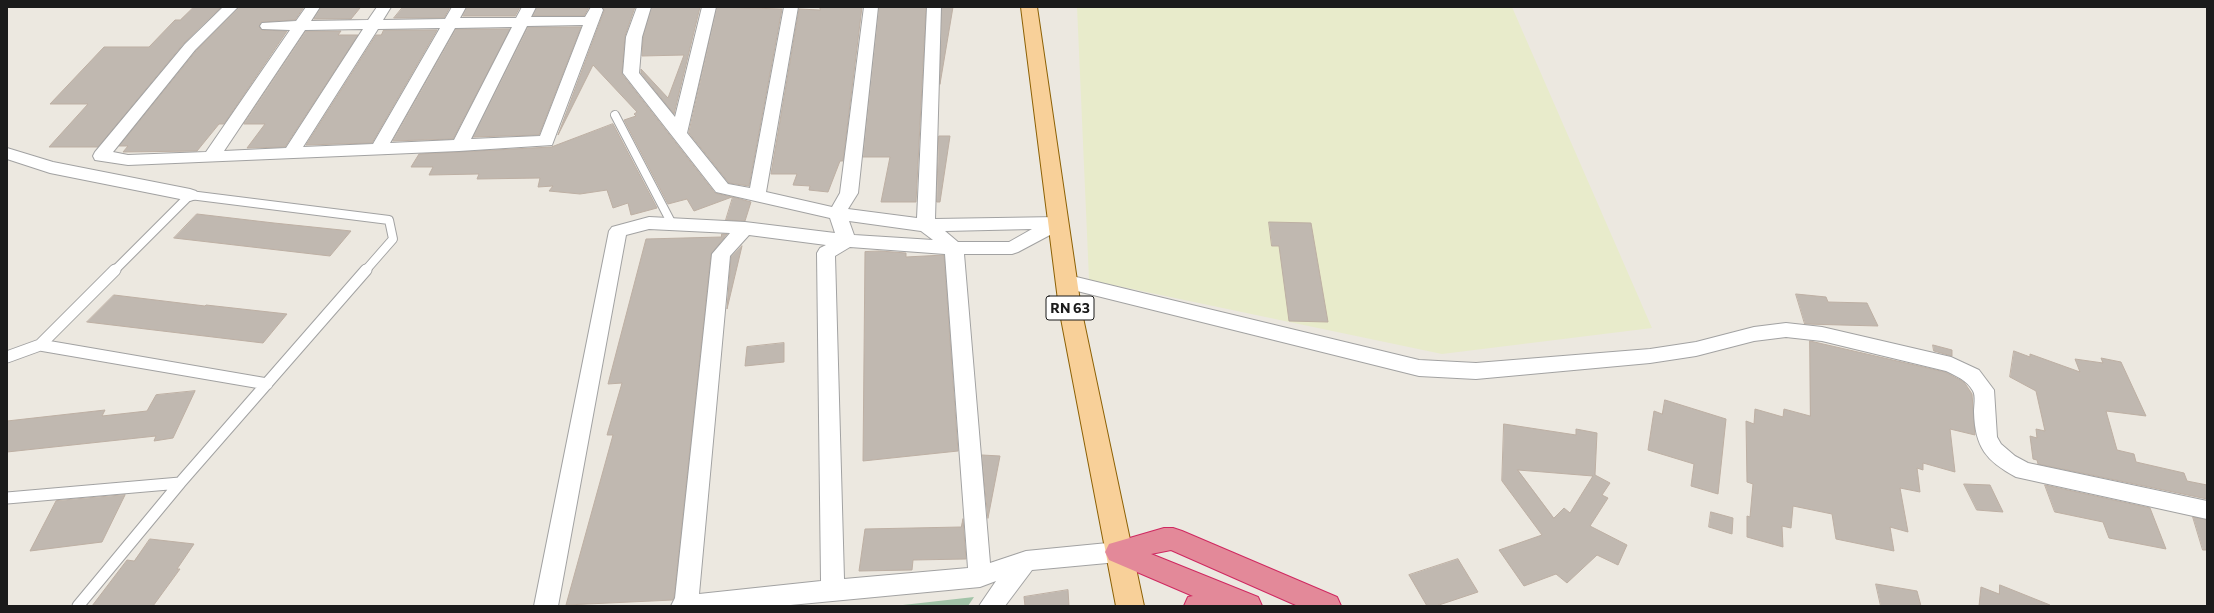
<!DOCTYPE html>
<html>
<head>
<meta charset="utf-8">
<style>
  body { margin:0 }
  #map { position:relative; width:2214px; height:613px; overflow:hidden; background:#ece8e0; font-family:Commissioner,sans-serif }
  canvas { display:block }
  .frame { position:absolute; inset:0; border:8px solid #1b1b1b; pointer-events:none }
</style>
</head>
<body>
<div id="map">
<canvas width="2214" height="613"></canvas>
<div class="frame"></div>
</div>
<script>
const ctx = document.querySelector('canvas').getContext('2d');
ctx.lineJoin = 'round';
function fill(path, color) { ctx.fillStyle = color; ctx.fill(path, 'evenodd'); }
function strokePath(path, color, width, dash) { ctx.strokeStyle = color; ctx.lineWidth = width; ctx.lineCap = dash ? 'butt' : 'round'; ctx.setLineDash(dash || []); ctx.stroke(path); }
function label(font, color, halo, rows, align = 'center') {
  ctx.font = font + ' Commissioner,sans-serif'; ctx.lineWidth = 3; ctx.setLineDash([]); ctx.textBaseline = 'middle'; ctx.strokeStyle = halo; ctx.fillStyle = color; for (const [text, x, y, turn = 0] of rows) {
    ctx.save(); ctx.translate(x, y); ctx.rotate((+turn || 0) * Math.PI / 180); ctx.textAlign = isNaN(turn) ? turn : align; if (halo) ctx.strokeText(text, 0, 0); ctx.fillText(text, 0, 0); ctx.restore();
  }
}
fill(new Path2D(`
  M1077,7H1512L1652,328L1442,354L1089,280Z`), '#e8ebcb');
fill(new Path2D(`
  M974,597L968,606H894Z`), '#a2c4a8');
const building = new Path2D(`
  M194,7H221L184,43L98,147H49L88,104H50L104,47H149L175,20H180Z
  M240,7H304L295,20L261,22L259,27L262,30L287,31L224,124H219L197,151L123,152L128,146H119L196,51Z
  M321,7H351L360,8L351,19H314Z
  M403,7H450L444,18H394Z
  M467,7H520L515,16H463Z
  M537,7H589L584,16H533Z
  M603,7H635L625,36L622,74L715,193L732,197L694,211L687,199L668,204L624,120L636,116L634,114L637,112L593,65L558,135L604,11Z
  M652,7H700L674,114L641,73V69L668,98L684,55L642,56L643,37Z
  M717,7L782,9L749,186L729,183L689,133Z
  M820,7H862L843,161H840L828,192L809,190L810,186L793,185L797,174H771L799,9L820,10Z
  M879,7H926L916,202H881L890,157H863Z
  M942,7H953L940,84Z
  M528,27H581L539,135L473,137Z
  M456,29H510L453,139L393,141Z
  M384,30H437L372,143L306,145L376,35H381Z
  M306,31H341L338,35H358L285,147L247,148L265,124H244Z
  M613,124L657,208L631,215L628,203L613,208L607,190L580,194L549,191L553,186L538,187L540,178L477,179L479,174L429,175L433,167H411L419,154L551,147Z
  M939,136H950L940,202H937Z
  M733,197L751,202L745,221L726,220Z
  M197,214L274,223L351,231L330,256L174,238Z
  M1269,222L1311,223L1328,322L1289,321L1279,246H1272Z
  M722,234H727L711,254L674,598L673,600L566,605L613,435H607L622,383L608,384L646,239L721,237Z
  M742,246L727,309L731,257Z
  M880,251L906,253V257L944,255L958,451L863,461L865,252Z
  M1796,294L1826,297L1828,302L1867,303L1878,326L1805,324Z
  M114,295L205,306L206,305L287,314L263,343L87,322Z
  M1810,341L1945,372L1964,382L1972,394L1975,435L1950,429L1955,472L1923,463V470L1917,468L1920,492L1900,488L1908,532L1890,527L1894,551L1836,539L1832,514L1793,506L1791,528L1782,526L1783,547L1747,537V516L1750,517L1753,484L1747,482L1746,421L1754,424L1755,409L1783,417L1784,409L1810,416Z
  M784,343V362L745,366L747,347Z
  M1933,345L1952,350V356L1934,351Z
  M2014,351L2030,357V354L2080,372L2075,359L2103,363L2101,358L2121,362L2146,416L2106,411L2117,450L2134,454L2136,462L2184,473L2187,481L2207,485V499L2038,464L2037,460L2033,459L2030,436L2037,438L2036,429L2045,431L2036,391L2010,377Z
  M195,391L173,438L154,441L156,436L7,452V421L105,410L102,416L147,411L156,395Z
  M1665,400L1726,419L1718,494L1691,486L1694,464L1648,450L1654,411L1662,414Z
  M1504,424L1576,435V429L1597,433L1595,475L1610,483L1602,495L1608,498L1590,526L1627,545L1618,565L1597,555L1567,583L1556,574L1524,586L1499,550L1542,535L1502,481ZM1518,470L1593,476L1570,513L1564,508L1554,518Z
  M982,455L1000,456L988,518Z
  M1964,484L1990,485L2003,512L1977,510Z
  M2045,485L2150,508L2166,549L2109,538L2103,522L2055,512Z
  M125,495L102,542L30,551L56,501Z
  M1711,512L1733,518L1732,534L1709,527Z
  M2193,517L2207,520V550H2203Z
  M963,519L966,559L913,560L912,570L859,571L865,529L961,527Z
  M150,539L194,544L177,569H180L153,606H92L127,560L134,561Z
  M1458,559L1478,592L1436,606H1427L1409,575Z
  M1876,584L1917,591L1921,606H1881Z
  M2000,585L2050,605L2049,606H1979L1981,587L1999,594Z
  M1068,590L1069,606H1025L1024,597Z`);
fill(building, '#c0b8b0');
strokePath(building, '#bdafa3', 1);
const laneFar1 = new Path2D(`
  M615,115L672,224
  M114,271L190,195L389,220L393,239L365,271`);
const lane = new Path2D(`
  M40,345L267,384
  M7,357L40,345L115,270
  M7,498L180,483
  M78,606L180,483L366,270`);
const street = new Path2D(`
  M223,7H238L195,50L113,152L128,155L206,152L290,30L262,29L260,26L262,23L296,21L306,7H320L311,21L368,20L377,7H391L383,20L445,19L452,7H466L460,18H516L522,7H536L531,17H585L591,7H601L603,10L552,145L459,151L128,165L95,160L93,156L95,152L185,44ZM583,25L540,136L471,139L527,26ZM512,27L454,140L390,143L455,28ZM440,28L373,144L303,147L378,29ZM363,29L286,148L224,151L305,30Z
  M637,7H651L642,37L639,73L675,117L702,7H716L687,133L728,184L750,188L784,7H798L766,192L832,207L840,193L864,7H878L858,193L848,209L917,218L927,7H941L935,219L1059,217L1065,219L1068,223L1065,227L1018,252L1012,254H964L990,563L1026,551L1118,542L1126,545L1129,552L1126,559L1118,562L1032,570L1005,606H979L996,581L980,587L780,606H671L675,598L712,254L730,233L649,229L626,235L558,606H534L609,231L612,227L649,217L745,222L835,233L830,218L716,192L623,73L626,37ZM849,221L921,231L933,240L854,235ZM1032,229L1009,242H958L945,231ZM749,235L826,245L820,248L817,253L821,581L699,594L730,256ZM850,247L945,254L968,568L844,579L835,256Z
  M7,148L53,162L190,189L196,191L199,195L196,199L190,201L50,173L7,159Z
  M1068,275L1419,360L1476,363L1650,349L1696,342L1754,327L1786,323L1822,327L1951,357L1979,370L1994,390L1997,437L2001,444L2015,456L2028,463L2207,501V519L2016,477C1986,461 1975,447 1974,412C1974,406 1976,396 1973,391C1967,380 1956,376 1946,371L1822,341L1786,337L1754,341L1696,356L1650,363L1476,379L1419,376L1061,287L1059,282L1061,277Z`);
const primary = new Path2D(`
  M1021,7H1037L1081,308L1144,606H1116L1059,308Z`);
const highway = new Path2D(`
  M1164,528H1173L1182,531L1337,597L1341,606H1298L1171,550L1151,554L1258,597L1262,606H1184L1188,597L1193,596L1109,560L1105,552L1109,544Z`);
strokePath(laneFar1, '#a2a2a2', 10);
strokePath(lane, '#a2a2a2', 13);
strokePath(street, '#a2a2a2', 2);
strokePath(primary, '#8d6105', 2);
strokePath(highway, '#cf2860', 2);
strokePath(laneFar1, '#fff', 8);
strokePath(lane, '#fff', 11);
fill(street, '#fff');
fill(primary, '#f8d099');
fill(highway, '#e38999');
for (const [x, y, w] of [
  [1070,308,48]
]) { const box = new Path2D(); box.roundRect(x - w / 2, y - 12, w, 24, 3); ctx.fillStyle = '#fff'; ctx.fill(box); strokePath(box, '#1b1b1b', 1); }
label('bold 14px', '#1b1b1b', null, [
  ["RN 63",1070,308]
]);
</script>
</body>
</html>
